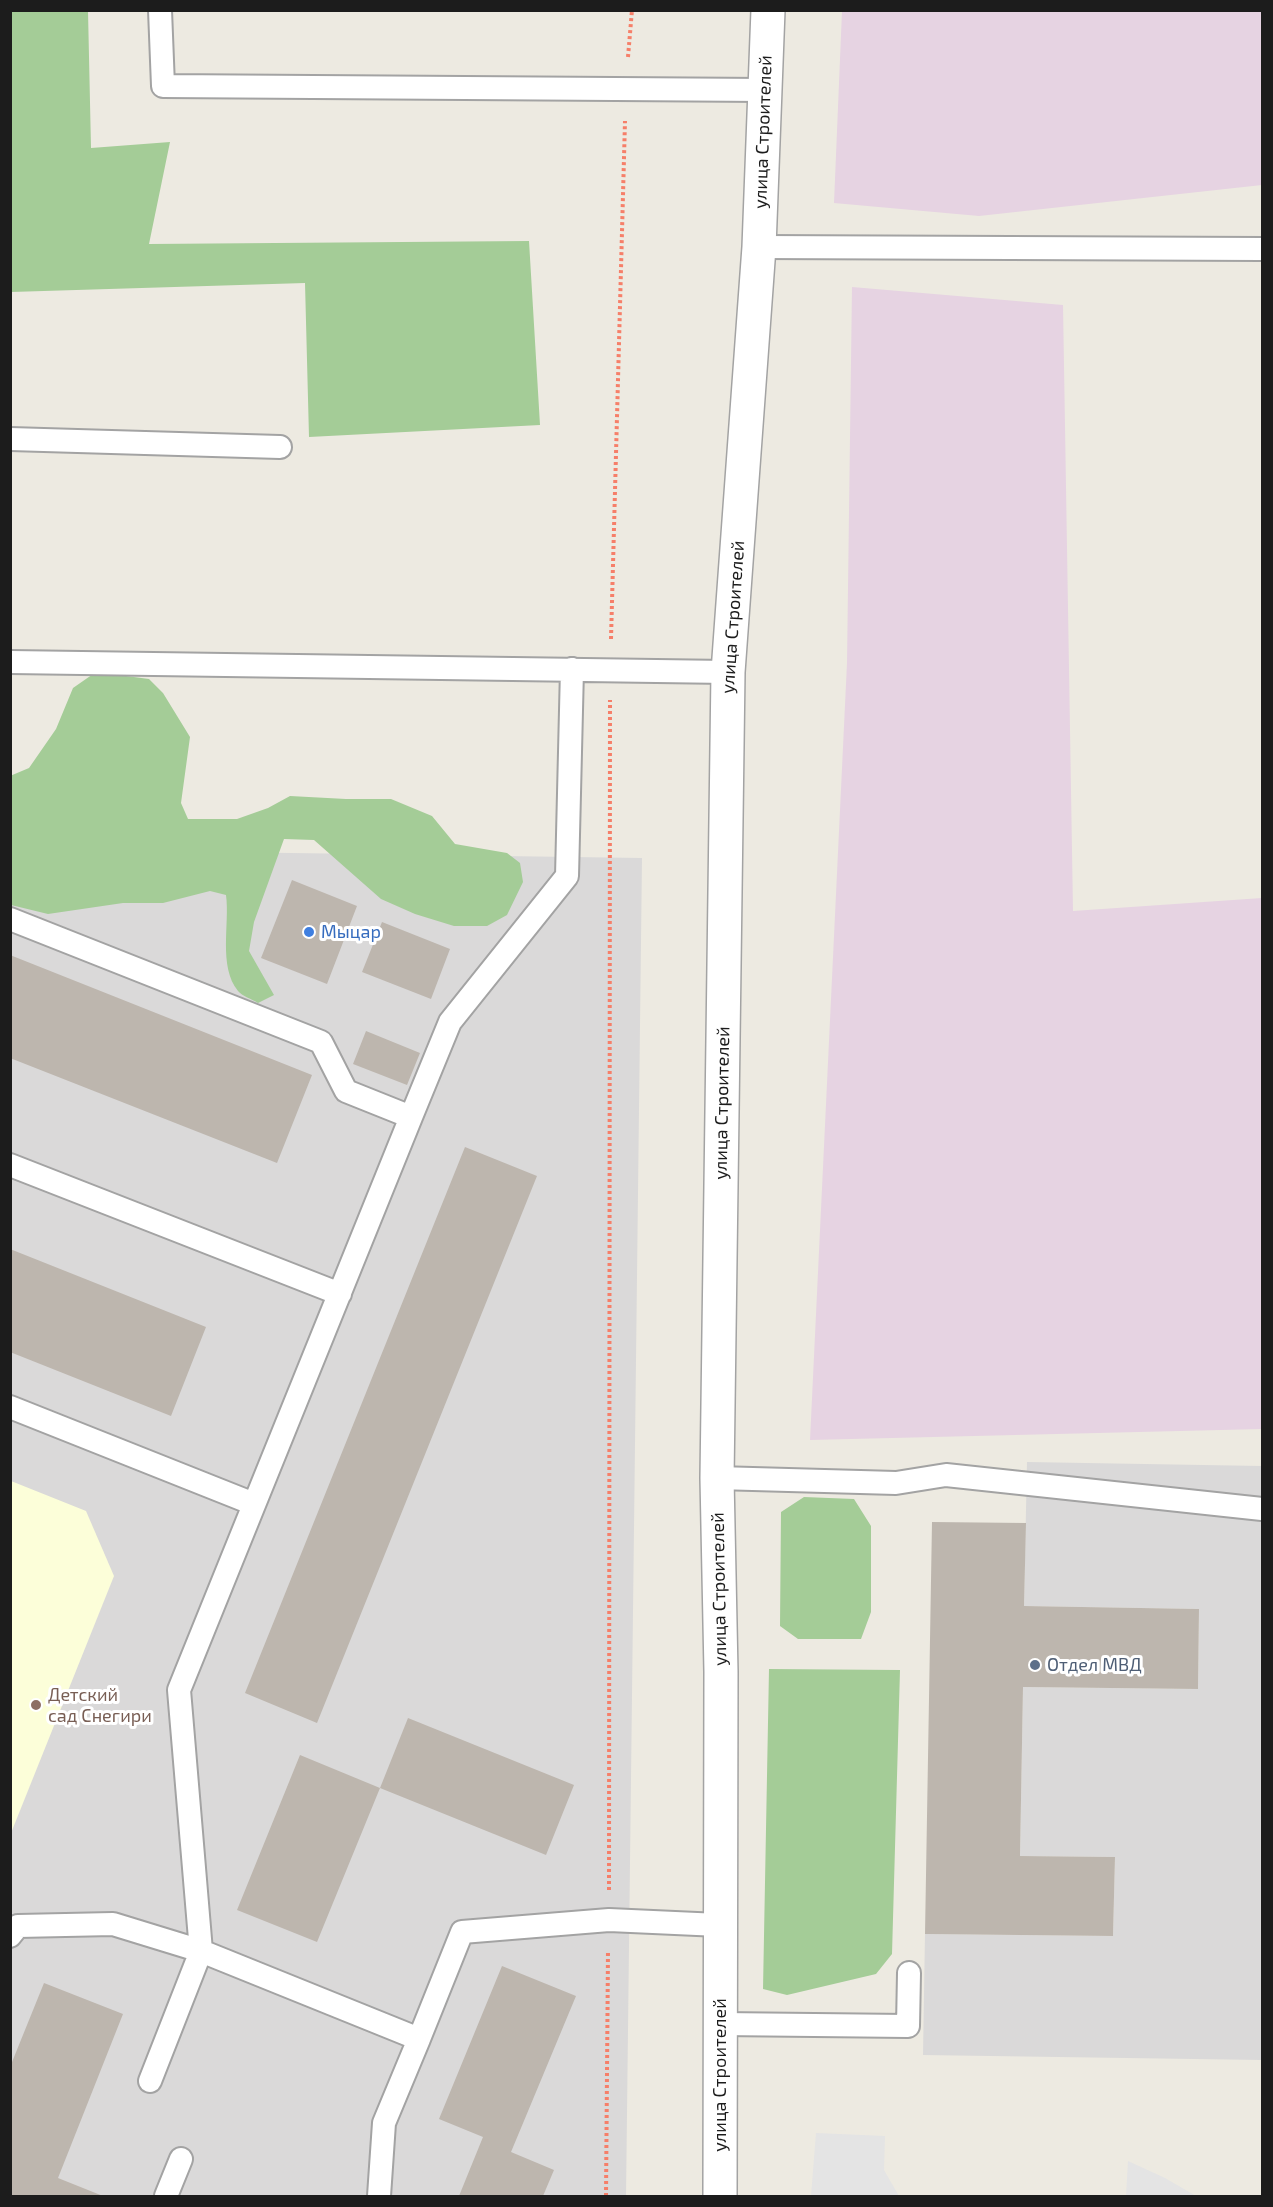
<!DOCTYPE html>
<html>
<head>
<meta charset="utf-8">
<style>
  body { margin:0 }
  #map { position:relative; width:1273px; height:2207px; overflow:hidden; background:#edeae1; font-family:"Exo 2",sans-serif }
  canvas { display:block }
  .frame { position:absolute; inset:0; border:12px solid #1c1c1c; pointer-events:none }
</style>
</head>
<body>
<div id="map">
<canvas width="1273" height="2207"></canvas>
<div class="frame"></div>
</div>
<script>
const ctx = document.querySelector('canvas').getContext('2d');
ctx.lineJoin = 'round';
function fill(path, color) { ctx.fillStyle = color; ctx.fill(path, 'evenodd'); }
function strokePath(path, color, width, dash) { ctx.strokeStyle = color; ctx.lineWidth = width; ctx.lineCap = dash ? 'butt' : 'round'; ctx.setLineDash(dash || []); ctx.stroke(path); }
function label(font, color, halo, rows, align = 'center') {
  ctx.font = font + ' "Exo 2",sans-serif'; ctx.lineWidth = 6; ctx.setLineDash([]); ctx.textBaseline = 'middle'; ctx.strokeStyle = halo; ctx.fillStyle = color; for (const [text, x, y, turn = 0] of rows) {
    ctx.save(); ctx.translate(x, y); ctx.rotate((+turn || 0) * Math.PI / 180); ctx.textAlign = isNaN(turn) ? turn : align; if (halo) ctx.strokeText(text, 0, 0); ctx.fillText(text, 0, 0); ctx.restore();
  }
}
fill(new Path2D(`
  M11,849L642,858L626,2196H11Z
  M1027,1462L1262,1466V2060L923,2055L925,1934L1113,1936L1115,1857L1020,1856L1023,1687L1198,1689L1199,1609L1024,1606Z`), '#dad9d9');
fill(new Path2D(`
  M842,11H1262V185L979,216L834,203Z
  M852,287L1063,305L1073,911L1262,898V1429L810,1440L847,663Z`), '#e6d3e2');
fill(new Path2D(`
  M11,1481L86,1511L114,1576L11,1833Z`), '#fcfed9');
fill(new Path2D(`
  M10,11H88L91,148L170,142L149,244L529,241L540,425L309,437L305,283L11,292Z
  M96,672L149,679L163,693L190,737L181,803L188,819H237L268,808L290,796L346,799H391L432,816L455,844L507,853L520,863L523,882L507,915L487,926H454L415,914L381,899L314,840L284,839L254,922L249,951L274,995L258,1003C252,999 242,996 238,991C218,966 230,924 226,895L210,891L163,903H123L48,914L11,905L10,776L29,768L56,729L73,688Z
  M804,1497L854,1499L871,1526V1612L861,1639H798L780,1626L781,1512Z
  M769,1669L900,1670L892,1954L876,1974L787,1995L763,1989Z`), '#a4cc97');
fill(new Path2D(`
  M816,2133L885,2136L884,2170L899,2196H811Z
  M1128,2161L1165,2178L1196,2196H1126Z`), '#e4e4e4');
fill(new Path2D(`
  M292,880L357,906L327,984L261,958Z
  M382,922L450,949L431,999L362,972Z
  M10,955L312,1075L277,1163L10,1058Z
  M366,1031L420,1053L407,1085L353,1064Z
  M465,1147L537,1176L317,1723L245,1693Z
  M10,1249L206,1327L171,1416L10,1352Z
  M932,1522L1026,1523L1024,1606L1199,1609L1198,1689L1023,1687L1020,1856L1115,1857L1113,1936L925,1934Z
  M408,1718L574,1785L546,1855L380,1788L317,1942L237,1910L300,1755L380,1788Z
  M502,1966L576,1996L511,2152L554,2170L543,2196H459L483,2137L439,2119Z
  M44,1983L123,2014L58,2178L103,2196H10V2067Z`), '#bdb6ae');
const service = new Path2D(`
  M160,10L163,86L766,90
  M759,247L1262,249
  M10,439L280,447
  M10,662L728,672
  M10,919L321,1042L346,1091L411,1117L179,1690L201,1951L150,2081
  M411,1117L450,1022L567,876L572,669
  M10,1165L340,1294
  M10,1407L254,1504
  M717,1478L896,1483L946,1475L1262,1509
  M10,1936L18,1926L113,1924L201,1951L419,2039L462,1932L609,1920L719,1925
  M720,2024L908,2026L909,1973
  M166,2196L181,2159
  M379,2196L384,2123L419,2039`);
const minor = new Path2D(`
  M720,2196L721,1672L717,1478L728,672L759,247L768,10`);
strokePath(service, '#a3a3a3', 26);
strokePath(minor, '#a3a3a3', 36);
strokePath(new Path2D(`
  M628,57L632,10
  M611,639L625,121
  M609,1890L610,700
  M606,2196L608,1951`), '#f67f69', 4, [3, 3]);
strokePath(service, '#fff', 22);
strokePath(minor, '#fff', 33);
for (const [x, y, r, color] of [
  [309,932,6,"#3f7fe0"],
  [1035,1665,6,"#5c6f8a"],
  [36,1705,6,"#8d6e63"]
]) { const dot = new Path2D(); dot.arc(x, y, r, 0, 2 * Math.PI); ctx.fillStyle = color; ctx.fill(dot); strokePath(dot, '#fff', 2); }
label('18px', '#1c1c1c', '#fff', [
  ["улица Строителей",763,132,-88],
  ["улица Строителей",733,617,-86],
  ["улица Строителей",722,1103,-89],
  ["улица Строителей",719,1589,-91],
  ["улица Строителей",720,2075,-90]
]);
label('18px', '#366cbe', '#fff', [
  ["Мыцар",321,932]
], 'left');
label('18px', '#4e5e75', '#fff', [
  ["Отдел МВД",1047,1665]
], 'left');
label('18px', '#785e54', '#fff', [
  ["Детский",48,1695],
  ["сад Снегири",48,1716]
], 'left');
</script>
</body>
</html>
